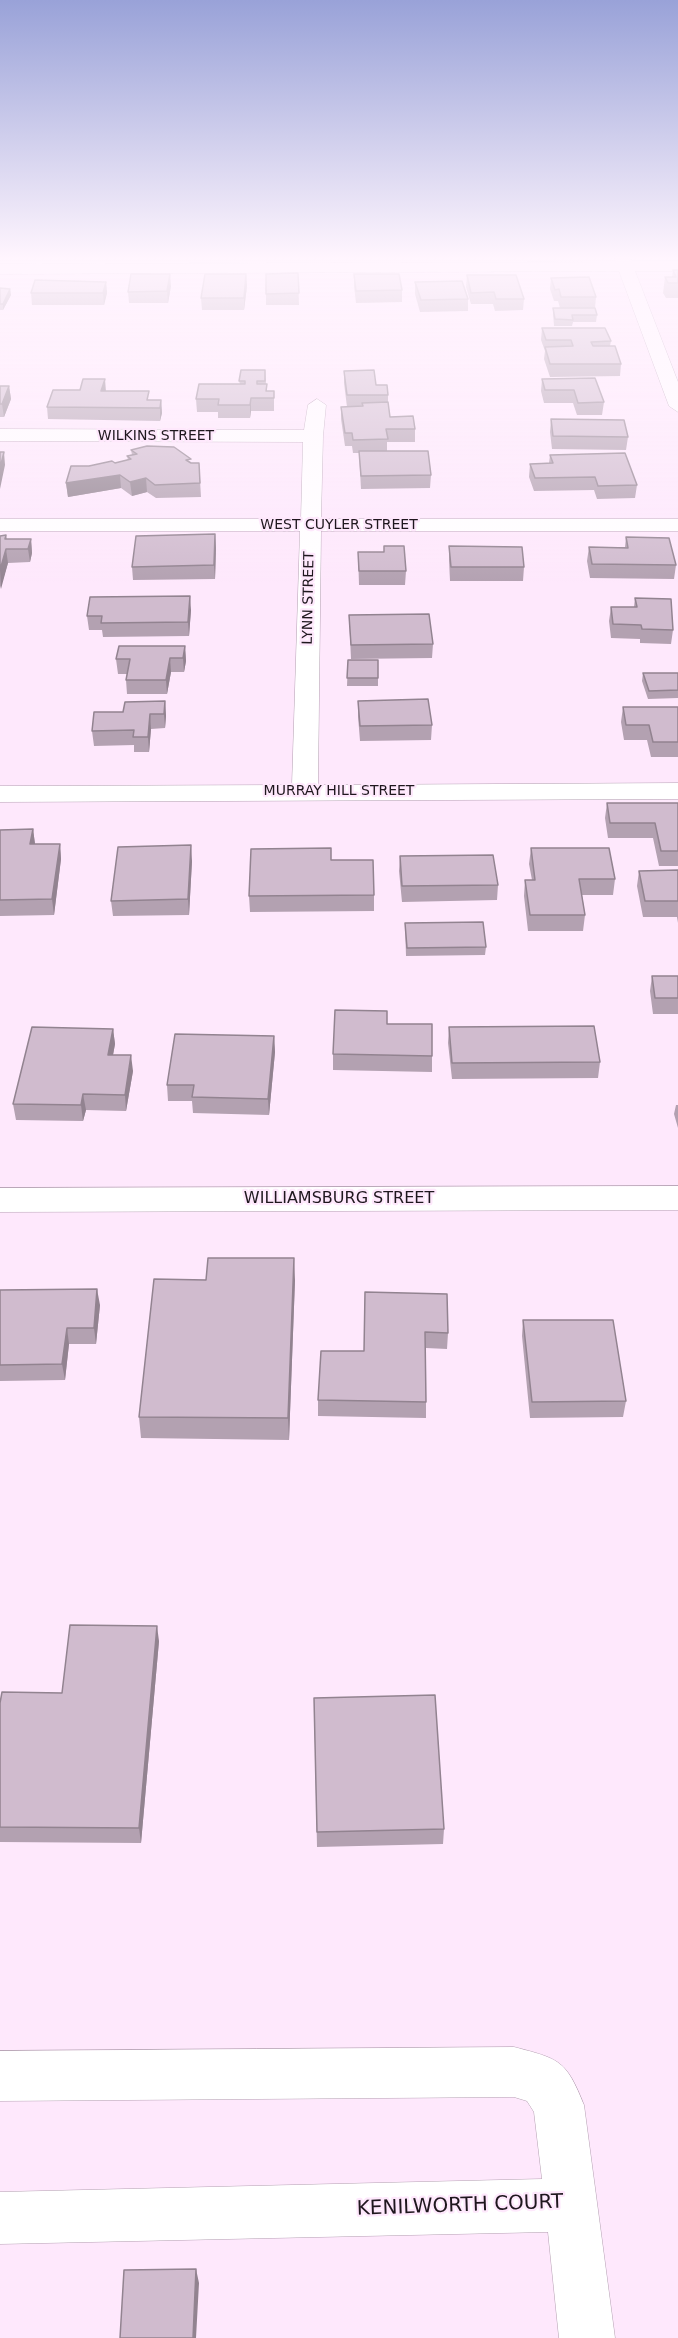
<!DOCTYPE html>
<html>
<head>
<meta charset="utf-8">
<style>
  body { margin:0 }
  canvas { display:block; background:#fee8fc }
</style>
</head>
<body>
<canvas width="678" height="2338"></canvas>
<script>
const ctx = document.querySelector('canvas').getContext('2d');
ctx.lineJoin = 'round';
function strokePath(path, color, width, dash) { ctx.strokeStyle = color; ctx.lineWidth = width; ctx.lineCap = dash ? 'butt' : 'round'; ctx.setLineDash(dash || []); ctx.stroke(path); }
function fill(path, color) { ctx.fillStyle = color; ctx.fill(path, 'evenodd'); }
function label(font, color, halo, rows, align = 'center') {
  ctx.font = font + ' "DejaVu Sans",sans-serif'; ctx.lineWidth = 4.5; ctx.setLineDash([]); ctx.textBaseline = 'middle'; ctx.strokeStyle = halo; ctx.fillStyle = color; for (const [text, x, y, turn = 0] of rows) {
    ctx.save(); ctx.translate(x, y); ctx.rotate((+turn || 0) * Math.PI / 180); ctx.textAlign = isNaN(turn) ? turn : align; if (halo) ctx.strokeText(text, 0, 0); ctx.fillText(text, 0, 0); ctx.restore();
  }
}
const minor = new Path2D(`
  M614,257H630L632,261H678V271H635L678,382V412L669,406L619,271L0,274V264L616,262Z
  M317,399L326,405L323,436L321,519H678V531H321L318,785L678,783V799L0,802V786L292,785L300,531H0V519H301L303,442L0,441V429L304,430L308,405Z
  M678,1186V1210L0,1212V1188Z
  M514,2047C560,2059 566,2060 584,2105L615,2338H559L548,2232L0,2244V2192L542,2179L534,2112L527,2101L514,2097L0,2101V2051Z`);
strokePath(minor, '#b4a0b2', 1);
fill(minor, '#fff');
fill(new Path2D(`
  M673,270H678V298H666L663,293L665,277H672Z
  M298,273L299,305H266V294Z
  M246,274L247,286L244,310H202L201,298Z
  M354,274L402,290V302L356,303L354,286Z
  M467,275L524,299L523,310L495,311L493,304H471L466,287Z
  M551,278L596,297L595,308L597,315L596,322H573L572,326H554L553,314V308H560L558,301H554L550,289Z
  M106,282L107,293L104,305H32L31,293Z
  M415,282L468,299V311L420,312L415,294Z
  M171,286L168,303H129L128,292Z
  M0,288L10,289L11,295L3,310H0Z
  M542,328L611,341L610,346L621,364L620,376L550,377L544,359L545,351L541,340Z
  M265,370L266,384H267V391H274V411H251L250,418H218V412H197L196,399L240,384L239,381Z
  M344,371L376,385L388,395V402L390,417L415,429V442H387V451L431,475L430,488L361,489L359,453H353L352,446H345L341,419V407H347L344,383Z
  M595,378L604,402L602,415H577L573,403H544L541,391L542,379Z
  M0,386H9L11,399L4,417H0Z
  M106,391L150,400H161L162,413L160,421L48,419L47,407Z
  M551,419L628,437L626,450L552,449L550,432Z
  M131,450L191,463H199L201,497L156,498L147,492L132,496L121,488L68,497L66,483L89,466L115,463L128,460L127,456L132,455Z
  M550,455L637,485L635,498L597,499L594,490L534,491L529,477L530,464L549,463Z
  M215,534L216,548L215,579L133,580L132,567Z
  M6,535L7,539H31L32,553L30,562L8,563L0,589V536Z
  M626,537L676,565L674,579L590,578L587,561L589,547H625Z
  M449,546L524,567L523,581H450L449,560Z
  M358,552L406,571L405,585H359Z
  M635,598L673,630L671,644L640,643V639L611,638L609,621L611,607H634Z
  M191,610L189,636L103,637L102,630H89L87,616Z
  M349,615L433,644L432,658L351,659Z
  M185,646L186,661L184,672H171L167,694H127L126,680L127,674H118L116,659Z
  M348,660H378V686H347Z
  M643,673H678V698L648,699L642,681Z
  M165,701L166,716L165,728L151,729L149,752H134V745L94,746L92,731L123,712Z
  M358,701L432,725L431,740L360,741L358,716Z
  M623,707H678V757H651L647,740H624L621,722Z
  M607,803H678V866H659L653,838H608L605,818Z
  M33,829L35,844H60L61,859L54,915L0,916V830Z
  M531,848L615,879L613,895H582L585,915L583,931H528L524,896L525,880H532L529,864Z
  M400,856L498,885L497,900L402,902L399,871Z
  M331,860L374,895V911L250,912L249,896Z
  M192,861L189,915L113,916L111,901Z
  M678,870V923L677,917H643L637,886L639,871Z
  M405,923L486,947L485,955L406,956Z
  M652,976H678V1014H653L650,991Z
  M449,1027L600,1062L598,1078L452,1079L448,1043Z
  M113,1029L115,1044L113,1055L133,1071L126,1111L86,1110L83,1121L16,1120L13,1104Z
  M274,1036L275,1052L269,1115L193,1113L192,1101H168L167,1085Z
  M333,1054L432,1056V1072L333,1070Z
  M676,1105H678V1128L674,1114Z
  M206,1280H295L289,1440L141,1438L139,1417Z
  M0,1290L100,1305L96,1344H69L65,1380L0,1381Z
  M365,1292L448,1333L447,1349L426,1348V1418L318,1416V1400L364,1351Z
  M523,1320L626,1401L623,1417L530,1418L522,1336Z
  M159,1641L141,1843L0,1842V1703L62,1693Z
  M314,1698L444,1829L443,1844L317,1847Z`), '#b3a1b1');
fill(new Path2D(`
  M170,274L171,286L168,303L167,291Z
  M246,274L247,286L244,310V298Z
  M106,282L107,293L104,305L103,293Z
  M10,289L11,295L3,310V304Z
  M105,379L106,392L101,391Z
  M9,386L11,399L4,417L2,404Z
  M251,398V411L250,418V405Z
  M161,400L162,413L160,421V408Z
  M4,452L5,465L0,489V468Z
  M120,475L121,488L68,497L66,483Z
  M146,478L147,492L132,496L130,482Z
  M215,534L216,548L215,579L214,565Z
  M31,539L32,553L30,562L28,549Z
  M6,549L8,563L1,589L0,570Z
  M190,596L191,610L189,636L188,622Z
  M185,646L186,661L184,672L183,658Z
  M170,658L171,672L167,694L166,680Z
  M165,701L166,716L165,728L164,714Z
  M150,714L151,729L149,752L148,737Z
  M33,829L35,844H30Z
  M60,844L61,859L54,915L52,899Z
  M191,845L192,861L189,915L188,899Z
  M113,1029L115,1044L110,1071L108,1055Z
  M274,1036L275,1052L269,1115L268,1099Z
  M131,1055L133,1071L126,1111L125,1095Z
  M83,1094L86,1110L83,1121L81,1105Z
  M294,1258L295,1280L289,1440L288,1418Z
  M97,1289L100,1305L96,1344L94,1328Z
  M67,1328L69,1344L65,1380L62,1364Z
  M157,1626L159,1641L141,1843L139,1828Z
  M196,2269L199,2283L196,2338H193Z`), '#928390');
const building = new Path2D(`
  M673,270H678V283H668L665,277H676Z
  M298,273L299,293L266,294V274Z
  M131,274H170L167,291L128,292Z
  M205,274H246L244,298H201Z
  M354,274H399L402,290L356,291Z
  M467,275H516L524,299H496L494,292L471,293Z
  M589,277L596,297H561L559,289L555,290L551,278Z
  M35,280L106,282L103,293H31Z
  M462,281L468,299L421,300L415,282Z
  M0,288L10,289L3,304H0Z
  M553,308H595L597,315H572L573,320L555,319Z
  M542,328H605L611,341L591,342L593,346H615L621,364H550L545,347L573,346L571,340H546Z
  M241,370H265V381H257V384H267L266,391H274V398H251L250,405H218L219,399H196L199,384H245V381H239Z
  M374,370L376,385H387L388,395H347L344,371Z
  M595,378L604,402L578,403L574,390H545L542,379Z
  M83,379H105L101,391H149L147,400H161L160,408L47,407L53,390H80Z
  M0,386H9L2,404H0Z
  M388,402L390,417L413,416L415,429H386L388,439L353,440L352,433H345L341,407L363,406L362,403Z
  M551,419L624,420L628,437L553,436Z
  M147,446L174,447L191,459L186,460L191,463H199L200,483L155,485L146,478L130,482L120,475L66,483L71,466H89L112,461L115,463L131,459L127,456L137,454L131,450Z
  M359,451H428L431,475L361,476Z
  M0,452H4L0,468Z
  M625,453L637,485L598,486L595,477L535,478L530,464L553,463L550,455Z
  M215,534L214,565L132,567L136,536Z
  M6,535L5,539H31L28,549H6L0,570V536Z
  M626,537L669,538L676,565L592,564L589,547L628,548Z
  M384,546H404L406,571H359L358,552H384Z
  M449,546L522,547L524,567H451Z
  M190,596L188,622L101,623L102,616H87L90,597Z
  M635,598L671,599L673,630L642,629L641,625L613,624L611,607H637Z
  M429,614L433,644L351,645L349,615Z
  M119,646H185L183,658H170L166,680H126L130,659H116Z
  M348,660H378V678H347Z
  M643,673H678V690L649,691Z
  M428,699L432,725L360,726L358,701Z
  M165,701L164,714H150L148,737H133L134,730L92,731L94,712H123L125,702Z
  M623,707H678V742H653L649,725H626Z
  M607,803H678V851H661L655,823H610Z
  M33,829L30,844H60L52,899L0,900V830Z
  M191,845L188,899L111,901L118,847Z
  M331,848V860H373L374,895L249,896L251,849Z
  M531,848H609L615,879H579L585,915H530L525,880H535Z
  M493,855L498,885L402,886L400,856Z
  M678,870V901H645L639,871Z
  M483,922L486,947L407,948L405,923Z
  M652,976H678V998H655Z
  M335,1010L387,1011V1024H432V1056L333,1054Z
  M594,1026L600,1062L452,1063L449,1027Z
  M32,1027L113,1029L108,1055H131L125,1095L83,1094L81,1105L13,1104Z
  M175,1034L274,1036L268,1099L192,1097L194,1085H167Z
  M208,1258H294L288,1418L139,1417L154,1279L206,1280Z
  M97,1289L94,1328H67L62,1364L0,1365V1290Z
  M365,1292L447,1294L448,1333L425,1332L426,1402L318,1400L321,1351H364Z
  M523,1320H613L626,1401L532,1402Z
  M70,1625L157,1626L139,1828L0,1827V1703L2,1692L62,1693Z
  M435,1695L444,1829L317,1832L314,1698Z
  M196,2269L193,2338H120L124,2270Z`);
fill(building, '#d0bbce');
strokePath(building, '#928390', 1.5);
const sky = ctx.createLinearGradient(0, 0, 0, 585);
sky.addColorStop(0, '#99a2d8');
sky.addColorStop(0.44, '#fff5fe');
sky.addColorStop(1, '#fff5fe00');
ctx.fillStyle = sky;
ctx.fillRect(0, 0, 678, 585);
label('14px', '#1f171e', '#fee8fc', [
  ["WILKINS STREET",156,436],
  ["WEST CUYLER STREET",339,525],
  ["LYNN STREET",309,598,-89],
  ["MURRAY HILL STREET",339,791]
]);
label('16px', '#1f171e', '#fee8fc', [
  ["WILLIAMSBURG STREET",339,1199]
]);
label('20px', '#1f171e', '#fee8fc', [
  ["KENILWORTH COURT",460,2206,-2]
]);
</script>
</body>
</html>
